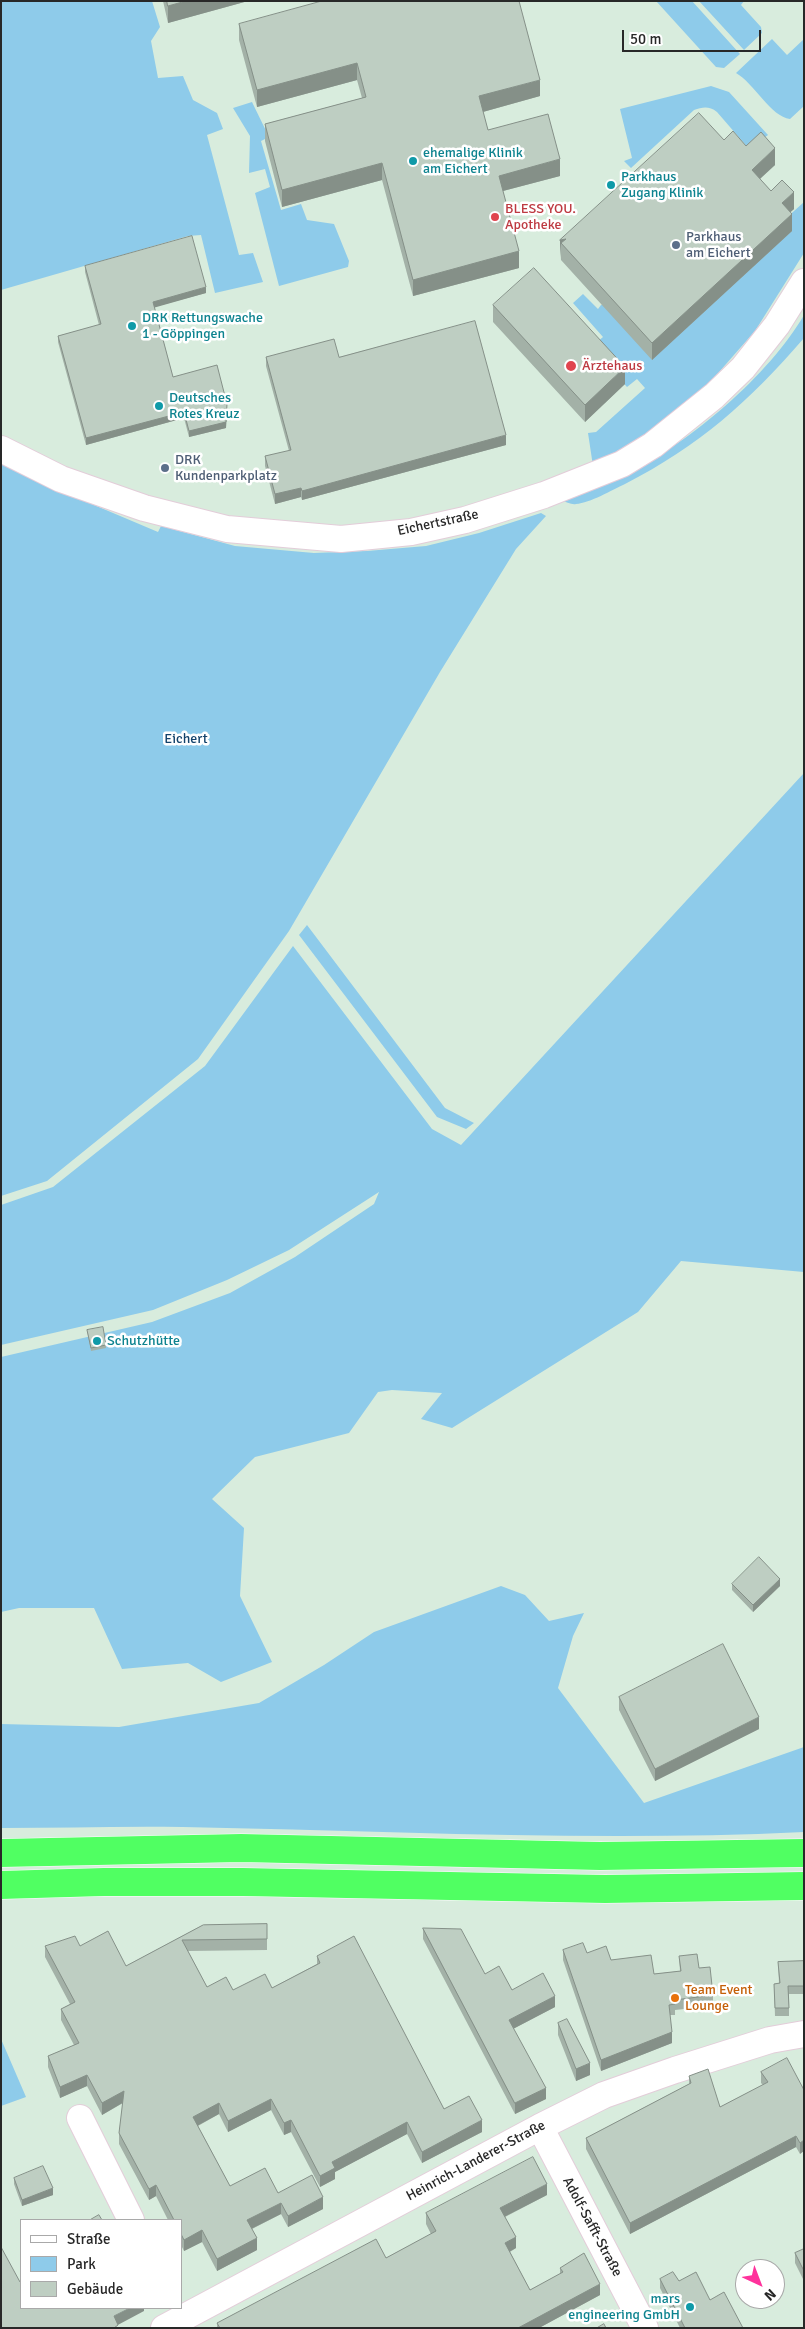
<!DOCTYPE html>
<html>
<head>
<meta charset="utf-8">
<style>
  body { margin:0 }
  #map { position:relative; width:805px; height:2329px; overflow:hidden; background:#d8ecdd; font-family:Signika,sans-serif }
  canvas { display:block }
  .frame { position:absolute; inset:0; border:2px solid #282828; pointer-events:none }
  .legend { position:absolute; left:20px; top:2219px; width:162px; height:90px; box-sizing:border-box; background:#fff; border:1px solid #a9a9a9; margin:0; padding:6px 9px; list-style:none; font-size:15px; color:#282828 }
  .legend li { display:flex; align-items:center; gap:10px; height:25px }
  .legend b { width:25px; border:1px solid #a9a9a9 }
  .north { position:absolute; left:735px; top:2259px; width:50px; height:50px; box-sizing:border-box; background:#fff; border:1px solid #a9a9a9; border-radius:50%; rotate:137deg; font-size:14px; font-weight:700; line-height:20px; text-align:center; color:#282828 }
  .north::after { content:''; display:block; margin:auto; width:18px; height:22px; background:#ff329c; clip-path:polygon(50% 0,100% 100%,50% 72%,0 100%) }
  .scale { position:absolute; left:622px; top:30px; width:139px; height:22px; box-sizing:border-box; border:2px solid #282828; border-top:0; padding-left:6px; font-size:15px; line-height:18px; white-space:nowrap; color:#282828; -webkit-text-stroke:4px #fff; paint-order:stroke }
</style>
</head>
<body>
<div id="map">
<canvas width="805" height="2329"></canvas>
<div class="frame"></div>
<ul class="legend">
<li><b style="height:6px;background:#fff"></b>Straße</li>
<li><b style="height:14px;background:#8ecbea"></b>Park</li>
<li><b style="height:14px;background:#becec2"></b>Gebäude</li>
</ul>
<div class="north">N</div>
<div class="scale">50 m</div>
</div>
<script>
const ctx = document.querySelector('canvas').getContext('2d');
ctx.lineJoin = 'round';
function fill(path, color) { ctx.fillStyle = color; ctx.fill(path, 'evenodd'); }
function strokePath(path, color, width, dash) { ctx.strokeStyle = color; ctx.lineWidth = width; ctx.lineCap = dash ? 'butt' : 'round'; ctx.setLineDash(dash || []); ctx.stroke(path); }
function label(font, color, halo, rows, align = 'center') {
  ctx.font = font + ' Signika,sans-serif'; ctx.lineWidth = 5; ctx.setLineDash([]); ctx.textBaseline = 'middle'; ctx.strokeStyle = halo; ctx.fillStyle = color; for (const [text, x, y, turn = 0] of rows) {
    ctx.save(); ctx.translate(x, y); ctx.rotate((+turn || 0) * Math.PI / 180); ctx.textAlign = isNaN(turn) ? turn : align; if (halo) ctx.strokeText(text, 0, 0); ctx.fillText(text, 0, 0); ctx.restore();
  }
}
fill(new Path2D(`
  M1,1H152L160,27L151,41L158,78L183,76L193,100L217,113L223,129L207,135L239,255L253,253L263,282L215,293L201,235L188,236L1,290Z
  M656,1H692L740,54L724,68L716,67Z
  M699,1H744L741,5L761,27L762,33L744,50Z
  M772,39L787,55L804,39V106L790,119C771,117 754,83 736,73Z
  M711,86L729,92L768,135L749,149L717,112C709,106 703,107 694,110L631,168L624,161L632,158L620,109Z
  M252,102L269,137L261,141L281,210L301,204L307,220L334,224L349,261L348,267L279,286L255,193L270,187L265,169L249,173L250,136L233,108Z
  M804,202V253L755,331L698,396L665,423L593,466L588,433L596,432L645,388L637,379L627,387L591,347L603,337L573,303L583,294L598,309L601,305L783,221Z
  M804,315V338C750,401 699,446 625,484C612,490 590,503 576,504C572,505 566,502 561,500C584,491 607,482 629,472C691,442 769,375 804,315Z
  M1,462L35,480L158,532L161,526L235,546L314,553L367,551L426,546L479,533L541,513L546,516L516,549L440,672L289,931L198,1059L47,1181L1,1196Z
  M804,773V1272L681,1261L638,1312L452,1428L421,1419L442,1393L392,1390L378,1392L349,1433L255,1457L212,1499L244,1528L240,1596L272,1662L221,1682L188,1663L122,1669L94,1608H19L1,1612V1357L152,1322L230,1293L295,1257L374,1204L379,1192L289,1250L227,1280L153,1310L1,1345V1205L53,1187L205,1066L293,946L432,1129L461,1145Z
  M307,925L445,1108L474,1123L466,1129L437,1117L299,935Z
  M501,1586L525,1595L549,1621L584,1613L573,1636L558,1688L644,1803L804,1747V1832C597,1842 390,1831 183,1827C122,1826 62,1828 1,1828V1724L119,1727L259,1703L324,1665L374,1632Z
  M1,2039L26,2097L1,2106Z`), '#8ecbea');
const minor = new Path2D(`
  M1,449L61,479L144,508L227,529L341,539L411,532L465,520L544,495L622,464L653,445L714,396L743,368L777,325L804,282
  M80,2118L131,2220
  M540,2127L645,2328
  M164,2328L540,2127L604,2095L675,2070L770,2040L804,2034`);
const highway = new Path2D(`
  M1,1853L241,1848L600,1856L804,1853
  M1,1885L104,1882H243L605,1889L804,1886`);
strokePath(minor, '#e3cdd9', 28);
strokePath(highway, '#fff', 29);
strokePath(minor, '#fff', 26);
strokePath(highway, '#50ff62', 28);
fill(new Path2D(`
  M163,1H248L168,23Z
  M239,24L540,96L483,112L488,130L560,176L503,191L519,268L413,296L382,180L282,207L265,141V124L362,98L357,80L257,107L239,40Z
  M724,140L746,146L775,165L760,179L771,191L794,209L790,212L792,231L652,360L561,260L560,240Z
  M85,266L206,293L154,307L173,377L227,410L226,428L189,437L184,418L86,445L58,342V336L99,325L85,272Z
  M493,305L625,384L585,422L493,322Z
  M266,357H339L506,445L302,500L301,497L275,504L265,466V456L289,451L266,366Z
  M87,1330L106,1345V1348L91,1351Z
  M732,1584L780,1586L753,1612L732,1590Z
  M619,1697L759,1729L655,1781L619,1710Z
  M267,1924V1950L188,1951L207,1987L233,1990L272,1988L317,1964V1956L444,2109L482,2132L422,2163L407,2134L335,2172V2179L320,2187L291,2132L284,2135L271,2110L228,2132L219,2114L198,2126L230,2186L278,2193L323,2209L288,2227L281,2214L252,2229L257,2250L217,2271L202,2242L184,2251L181,2245V2220H168L156,2196L149,2200L119,2144V2133L123,2103L102,2115L87,2086L60,2098L48,2067V2056L74,2045L61,2020V2009L70,2004L45,1957V1946H80L126,1966L203,1925Z
  M423,1928L485,1974L512,1990L555,2007L513,2029L546,2099L515,2114L423,1939Z
  M563,1950L587,1953L611,1960L654,1974L680,1971L679,1956L699,1968L713,1995V2006L675,2010V2015H670L672,2043L601,2071L563,1960Z
  M804,1961V1994H789V2016H775L774,1984L779,1983L778,1962Z
  M558,2023L590,2075L576,2081L558,2035Z
  M761,2072L804,2090L800,2154L796,2147L630,2234L586,2149V2138L689,2084V2076L720,2107L763,2085L761,2083Z
  M14,2178L53,2195L22,2206L14,2184Z
  M547,2195L505,2217L516,2248L510,2252L530,2290L560,2274V2268L600,2295L539,2328H217V2323L386,2258L431,2234L426,2224V2213Z
  M804,2249V2281L795,2263V2253Z
  M660,2279L679,2281L710,2300L743,2328H680L660,2288Z`), '#a3b1a7');
fill(new Path2D(`
  M186,1H248L168,23V6Z
  M357,63V80L257,107V90Z
  M540,80V96L479,113V96Z
  M775,148V165L752,186V170Z
  M560,159V176L499,192V176Z
  M382,163V180L282,207V190Z
  M794,192V209L782,220V203Z
  M792,214V231L652,360V343Z
  M566,239L561,243L560,257V240Z
  M519,251V268L413,296V280Z
  M206,287V293L153,308V302Z
  M625,367V384L585,422V405Z
  M227,404L226,428L189,437V431Z
  M184,412V418L86,445V438Z
  M506,435V445L302,500V491Z
  M301,488V497L275,504V494Z
  M780,1579V1586L753,1612V1605Z
  M759,1717V1729L655,1781V1769Z
  M555,1996V2007L509,2031V2020Z
  M672,2032V2043L601,2071V2060Z
  M590,2063V2075L576,2081V2069Z
  M87,2075V2086L60,2098V2087Z
  M546,2088V2099L515,2114V2103Z
  M124,2091V2102L102,2115V2103Z
  M271,2099V2110L228,2132V2121Z
  M219,2103V2114L193,2128V2117Z
  M291,2120V2132L284,2135V2123Z
  M482,2120V2132L422,2163V2152Z
  M407,2122V2134L335,2172V2179L320,2187V2176L332,2162Z
  M796,2136V2147L630,2234V2223Z
  M804,2140V2151L800,2154V2143Z
  M547,2184V2195L500,2219V2208Z
  M156,2185V2196L149,2200V2189Z
  M53,2188V2195L22,2206V2200Z
  M323,2197V2209L288,2227V2216Z
  M281,2203V2214L247,2231V2220Z
  M202,2230V2242L184,2251V2240Z
  M516,2237V2248L505,2254V2243Z
  M257,2238V2250L217,2271V2259Z
  M600,2284V2295L539,2328H518Z
  M130,2308H144V2311L114,2327V2316Z`), '#859088');
const building = new Path2D(`
  M167,1H186L168,6Z
  M322,1H519L540,80L479,96L488,130L548,114L560,159L499,176L519,251L413,280L382,163L282,190L265,124L366,97L357,63L257,90L239,24Z
  M699,113L724,140L733,131L746,146L761,132L775,148L752,170L771,191L782,180L794,192L782,203L792,214L652,343L561,243L566,239L560,240Z
  M192,236L206,287L153,302L173,377L217,365L227,404L226,422L189,431L184,412L86,438L58,336L101,324L85,266Z
  M534,268L625,367L585,405L493,305Z
  M475,321L506,435L302,491L301,488L275,494L265,456L291,450L266,357L334,339L339,357Z
  M103,1327L106,1345L91,1348L87,1330Z
  M759,1557L780,1579L753,1605L732,1584Z
  M723,1644L759,1717L655,1769L619,1697Z
  M267,1924V1939L182,1940L207,1987L226,1977L233,1990L265,1974L272,1988L320,1963L317,1956L354,1936L444,2109L469,2096L482,2120L422,2152L407,2122L332,2162L335,2168L320,2176L291,2120L284,2123L271,2099L228,2121L219,2103L193,2117L230,2186L265,2168L278,2193L312,2175L323,2197L288,2216L281,2203L247,2220L257,2238L217,2259L202,2230L184,2240L181,2234V2220H174L156,2185L149,2189L119,2133L124,2091L102,2103L87,2075L60,2087L48,2056L79,2043L61,2009L75,2002L45,1946L75,1936L80,1946L108,1931L126,1966L203,1925Z
  M423,1928L461,1929L485,1974L499,1966L512,1990L543,1973L555,1996L509,2020L546,2088L515,2103Z
  M583,1943L587,1953L606,1946L611,1960L651,1955L654,1974L681,1971L679,1956L697,1954L699,1968L710,1967L713,1995L675,2000V2004L669,2005L672,2032L601,2060L563,1950Z
  M804,1961V1986H788L789,2008H775L774,1984L780,1983L778,1962Z
  M567,2019L590,2063L576,2069L558,2023Z
  M787,2058L804,2090V2140L800,2143L796,2136L630,2223L586,2138L691,2083L689,2076L708,2069L720,2107L768,2082L761,2072Z
  M533,2157L547,2184L500,2208L516,2237L505,2243L530,2290L563,2272L560,2268L584,2253L600,2284L518,2328H220L217,2323L376,2239L386,2258L436,2231L426,2213Z
  M43,2166L53,2188L22,2200L14,2178Z
  M99,2215L102,2220H90Z
  M1,2247L20,2282H21V2308H130L114,2316L118,2325L114,2328H1Z
  M804,2249V2271L795,2253Z
  M673,2272L679,2281L696,2272L710,2300L724,2292L743,2328H685L660,2279Z
  M604,2324L606,2328H597Z`);
fill(building, '#becec2');
strokePath(building, '#859088', 1);
for (const [x, y, r, color] of [
  [413,161,5,"#0f9aa8"],
  [611,185,5,"#0f9aa8"],
  [495,217,5,"#e0444e"],
  [676,245,5,"#5c6f8a"],
  [132,326,5,"#0f9aa8"],
  [571,366,6,"#e0444e"],
  [159,406,5,"#0f9aa8"],
  [165,468,5,"#5c6f8a"],
  [97,1341,5,"#0f9aa8"],
  [675,1998,5,"#e8710a"],
  [690,2307,5,"#0f9aa8"]
]) { const dot = new Path2D(); dot.arc(x, y, r, 0, 2 * Math.PI); ctx.fillStyle = color; ctx.fill(dot); strokePath(dot, '#fff', 2); }
label('14px', '#0d838f', '#fff', [
  ["ehemalige Klinik",423,153],
  ["am Eichert",423,169],
  ["Parkhaus",621,177],
  ["Zugang Klinik",621,193],
  ["DRK Rettungswache",142,318],
  ["1 - Göppingen",142,334],
  ["Deutsches",169,398],
  ["Rotes Kreuz",169,414],
  ["Schutzhütte",107,1341],
  ["mars",680,2299,"right"],
  ["engineering GmbH",680,2315,"right"]
], 'left');
label('14px', '#be3a42', '#fff', [
  ["BLESS YOU.",505,209],
  ["Apotheke",505,225],
  ["Ärztehaus",582,366]
], 'left');
label('14px', '#4e5e75', '#fff', [
  ["Parkhaus",686,237],
  ["am Eichert",686,253],
  ["DRK",175,460],
  ["Kundenparkplatz",175,476]
], 'left');
label('14px', '#282828', '#fff', [
  ["Eichertstraße",438,523,-12],
  ["Heinrich-Landerer-Straße",476,2161,-28],
  ["Adolf-Safft-Straße",592,2227,62]
]);
label('14px', '#12426b', '#fff', [
  ["Eichert",186,739]
]);
label('14px', '#c56008', '#fff', [
  ["Team Event",685,1990],
  ["Lounge",685,2006]
], 'left');
</script>
</body>
</html>
